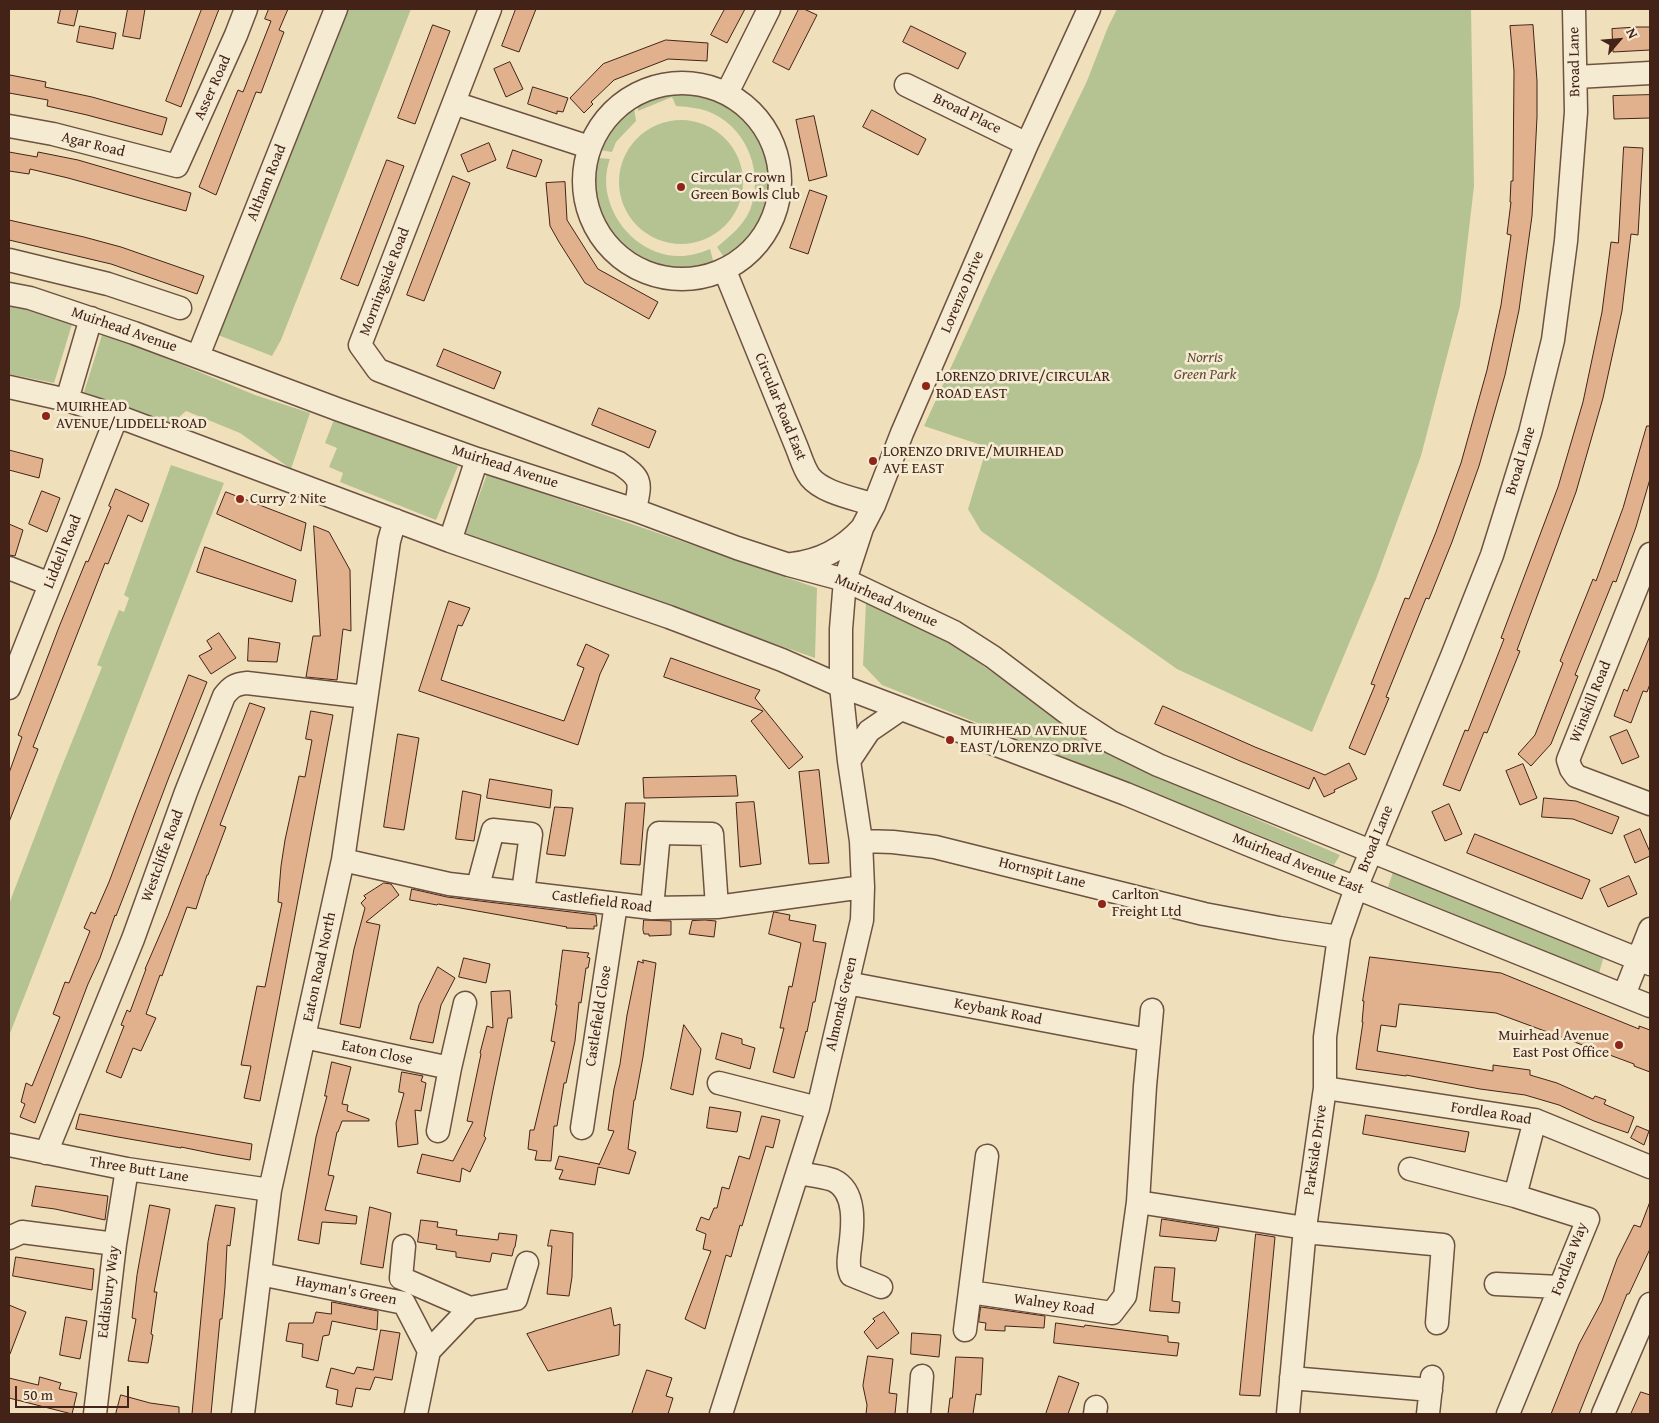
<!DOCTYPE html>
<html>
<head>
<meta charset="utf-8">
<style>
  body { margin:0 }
  #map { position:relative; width:1659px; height:1423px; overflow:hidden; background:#efe0bb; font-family:"Gentium Book Plus",serif }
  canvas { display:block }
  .frame { position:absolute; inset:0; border:10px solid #432318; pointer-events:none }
  .north { position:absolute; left:1594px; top:15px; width:50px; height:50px; -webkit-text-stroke:4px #f5ebd3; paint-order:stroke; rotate:63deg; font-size:14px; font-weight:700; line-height:20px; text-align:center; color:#432318 }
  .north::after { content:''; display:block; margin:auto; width:18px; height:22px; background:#432318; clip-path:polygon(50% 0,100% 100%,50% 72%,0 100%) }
  .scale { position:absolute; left:15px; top:1386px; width:114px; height:22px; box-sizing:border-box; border:2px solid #432318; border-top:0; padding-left:6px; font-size:15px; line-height:18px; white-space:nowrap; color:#432318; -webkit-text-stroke:4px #f5ebd3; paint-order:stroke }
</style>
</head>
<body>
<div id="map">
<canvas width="1659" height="1423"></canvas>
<div class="frame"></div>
<div class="north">N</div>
<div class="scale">50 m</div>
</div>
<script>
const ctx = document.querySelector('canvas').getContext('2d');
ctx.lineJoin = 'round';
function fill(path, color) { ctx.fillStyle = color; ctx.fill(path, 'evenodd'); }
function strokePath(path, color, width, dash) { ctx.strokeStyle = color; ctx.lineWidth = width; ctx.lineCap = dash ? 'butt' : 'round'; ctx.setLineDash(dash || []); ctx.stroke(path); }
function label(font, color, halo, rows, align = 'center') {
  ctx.font = font + ' "Gentium Book Plus",serif'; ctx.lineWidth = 5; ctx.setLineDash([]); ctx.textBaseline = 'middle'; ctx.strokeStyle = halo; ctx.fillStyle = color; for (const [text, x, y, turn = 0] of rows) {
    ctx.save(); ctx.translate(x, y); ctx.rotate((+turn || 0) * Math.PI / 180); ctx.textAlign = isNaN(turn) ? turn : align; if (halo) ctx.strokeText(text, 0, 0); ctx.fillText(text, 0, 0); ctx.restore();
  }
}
fill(new Path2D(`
  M346,9H411L281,340L272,356L218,335Z
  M1117,9H1471L1474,186L1460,306L1421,456L1376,579L1312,732L1177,669L981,531L968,509L987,447L924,426L992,278L1087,81L1108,27Z
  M667,93H698L723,101L745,116L762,137L771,162L773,189L766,217L750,242L726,260L717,247C730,236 743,226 750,210C764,174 748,131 714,114C702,108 689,107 676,106L672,97L638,111V104Z
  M634,107L636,121L616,142L612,152L600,150L615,124Z
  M619 182a62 62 0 1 1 124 0a62 62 0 1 1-124 0Z
  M598,158L610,159C605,172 605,187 609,200C619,236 657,264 695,254C700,253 705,251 710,249L714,264C708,266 702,269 696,270C643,274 595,236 594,181C594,174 597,166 598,158Z
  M9,305L73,321L54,383L9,374Z
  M103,332L255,395L310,413L291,469L240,433L186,411L170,425L84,392Z
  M335,417L458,466L436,520L340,482L343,473L329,467L337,448L325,443Z
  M171,465L224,483L9,1036V904L58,776L102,667L97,665L119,610L124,612L129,598L124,595Z
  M487,474L817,588L815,658L465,534Z
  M866,603L948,641L1093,743L1170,782L1340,855L1334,865L882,685L863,665Z
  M1393,872L1604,956L1599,973L1388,887Z`), '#b5c393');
const building = new Path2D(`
  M61,9H78L74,26L58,23Z
  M128,9H145L140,39L123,36Z
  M202,9H219L181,107L166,101Z
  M269,9H288L279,30L284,32L261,93L256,92L216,195L199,187L238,90L243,92L271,21L265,19Z
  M516,9H536L519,52L502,46Z
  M725,9H745L727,43L711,35Z
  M799,9H804L817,15L789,70L773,62Z
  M433,25L450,31L415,124L398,118Z
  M1533,25L1537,81V117L1532,216L1519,310L1505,375L1479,466L1452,542L1429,599L1426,598L1386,697L1389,698L1365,755L1349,748L1375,685L1371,684L1405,598L1409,599L1436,532L1461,463L1487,370L1501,305L1511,235L1507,234L1511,202H1510L1511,181H1513L1514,71L1510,26Z
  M80,26L116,33L113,49L77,42Z
  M911,26L966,53L958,69L903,42Z
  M1637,27H1650V50L1613,52L1612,29Z
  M666,40L708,43L707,61L668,59L614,80L591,102L593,104L584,113L570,98L603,64Z
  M510,62L523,89L506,97L494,69Z
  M10,75L46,82L45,87L92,97L167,118L162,135L87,115L47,106L48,100L9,93Z
  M533,87L568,98L563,112L557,111V114L528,104Z
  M1650,95V118L1614,119L1613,96Z
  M872,110L926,139L918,155L863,127Z
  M814,116L827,176L809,181L796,120Z
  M489,143L496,160L468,172L461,155Z
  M1624,147L1643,148L1638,235L1631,234L1622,311L1603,398L1576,492L1517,650L1520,651L1487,733L1484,732L1460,791L1443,785L1465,730L1468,731L1504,639L1501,638L1558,487L1583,402L1602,312L1611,242L1618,243Z
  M513,150L542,160L536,177L507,168Z
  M9,152L37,157L38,152L78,160L191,193L186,211L68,178L30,169L29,174L9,171Z
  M387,160L404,166L358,286L341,279Z
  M453,176L470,183L424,301L407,295Z
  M565,182L567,220L598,269L658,302L649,319L585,283L559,242L550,226L546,183Z
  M810,190L827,196L808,254L790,248Z
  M9,220L84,237L121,247L204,276L197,294L111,264L9,240Z
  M444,349L501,372L494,389L437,366Z
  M599,408L656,431L649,448L592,425Z
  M1647,426H1650V479L1636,527L1616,582L1613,581L1575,675L1578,676L1551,744L1531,766L1518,754L1535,735L1563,663L1560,661L1593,579L1596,581L1623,508Z
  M9,450L43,459L39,478L9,470Z
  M116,489L149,504L142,522L128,515L108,564L105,563L33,747L38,749L9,822V773L22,737L18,735L59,627L86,561L88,562L111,507L109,506Z
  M42,491L60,498L47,532L29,524Z
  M226,492L306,523L301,551L217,514Z
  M9,524L23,530L15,556L9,555Z
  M314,526L329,532L350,570L351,631L343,629L337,680L306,677L313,636H320Z
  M205,547L296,580L292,602L197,572Z
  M449,601L470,608L462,626L458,625L441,680L564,721L584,668L577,665L586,644L609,655L600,674L578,745L419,691Z
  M219,633L236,658L211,674L199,656L212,649L207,641Z
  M1650,636V684L1647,692L1643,691L1631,723L1614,716L1624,689L1627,691Z
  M249,638L280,643L277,662L248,661Z
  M671,658L760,690L755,698L803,757L789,769L751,721L763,711L664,677Z
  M189,675L207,682L169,777L130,880L116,916L115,915L100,958L88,984L35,1123L20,1117L25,1104L21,1102L26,1083L32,1086L47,1049L60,1017L53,1014L65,982L69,983L90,931L84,928L91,912L95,914L109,882L136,810Z
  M250,703L265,708L220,825L226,827L208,875H207L196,909L187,907L162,976L160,975L146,1014L156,1018L141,1051L133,1048L121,1078L106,1072L124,1026L121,1025L127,1010L130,1012L146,969H145L168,916Z
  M1163,706L1255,747L1325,775L1349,763L1357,779L1334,790L1335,792L1324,797L1314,777L1309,789L1240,761L1155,724Z
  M311,711L333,715L260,1101L244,1098L251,1066L241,1065L257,986L265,987L282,903L278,902L281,866L285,840L299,776L305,777L312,740L306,739Z
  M1627,730L1639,757L1622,764L1610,737Z
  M398,734L419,738L404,830L384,827Z
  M1523,764L1537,798L1520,805L1506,771Z
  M819,770L829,863L809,864L799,772Z
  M736,776L738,796L644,798L643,778Z
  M490,779L552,790L550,808L487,798Z
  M463,791L481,795L474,841L456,839Z
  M1544,798L1576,801L1619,817L1612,834L1573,819L1542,817Z
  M754,802L761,864L740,867L736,803Z
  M626,803H645L640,865L621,864Z
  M1449,804L1462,834L1445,841L1432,812Z
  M555,807L573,808L565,856L547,854Z
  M1640,829L1650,852V856L1635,863L1624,836Z
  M1475,834L1590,880L1582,899L1467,853Z
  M1629,876L1637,894L1608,907L1600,889Z
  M384,883L391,884L399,895L366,922L380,925L360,1028L340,1024L354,949L365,908L361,903L366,898L364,896Z
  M412,889L447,897L596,915L597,926H594V929L566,928L567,927L438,904L437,905L410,900Z
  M774,912L790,915L789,920L816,925L813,941L826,943L815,1002H813L807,1032L806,1031L794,1078L773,1072L784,1028H780L789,986L792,987L801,943L769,934Z
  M644,920L671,921V935L649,936V934H644L643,930Z
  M705,920L716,921L714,937L689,934L692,921Z
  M563,950L589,953L587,957L590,958L588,968H586L581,1003L579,1002L575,1041L566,1083H564L557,1126H554L551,1161L535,1160L537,1151L528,1149L530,1130H534L555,1042L551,1041L557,1005H556Z
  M1370,957L1501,973L1639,1029V1026L1650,1030V1072L1634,1066V1064L1496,1013L1399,1004L1396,1027L1381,1025L1377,1051L1493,1071V1065L1530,1070V1075L1557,1083L1593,1099L1595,1096L1606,1100L1604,1104L1634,1117L1628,1133L1594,1121L1559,1105L1525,1095L1480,1089L1406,1075V1076L1356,1069L1363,1022H1362L1364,1001H1363Z
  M464,958L490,964L486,983L459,977Z
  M643,960L656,963L643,1057L635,1100H634L628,1149L636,1152L629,1174L598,1167L595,1185L559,1179L563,1170L555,1169L559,1156L599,1164V1165L614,1131L608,1130L614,1089L620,1064L627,1015L638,961L643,963Z
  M438,967L455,978L441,1005L433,1043L410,1039L419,1005Z
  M510,991L512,1018H508L493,1090L484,1136L486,1138L470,1172L462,1168L460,1182L417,1173L422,1154L453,1161L473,1122L467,1121L481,1054L480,1053L487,1026L493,1028L491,992Z
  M684,1025L701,1049L693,1095L671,1089Z
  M722,1033L742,1039V1044L755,1048L750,1069L716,1059Z
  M332,1062L351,1067L342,1104L348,1105L347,1111L369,1119V1121H342L338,1132H337L328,1175L334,1176L325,1210L357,1216L356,1224L322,1222L319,1244L298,1240L316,1137L327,1096H325Z
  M402,1072L423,1076L421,1081L426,1083L421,1111L415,1110L418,1144L398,1147L396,1123L404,1093L399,1092Z
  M710,1107L741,1112L737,1132L707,1128Z
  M80,1114L252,1144L250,1160L215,1154L181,1147V1148L118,1137L76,1129Z
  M1366,1115L1469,1132L1465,1152L1363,1134Z
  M762,1116L780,1120L773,1148L766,1146L742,1226L740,1225L731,1257L726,1255L705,1329L685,1319L711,1251L703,1249L706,1234L696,1230L701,1217L709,1220L714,1208H717L722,1187L729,1189L739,1156L749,1159Z
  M1637,1126L1649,1131L1644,1145L1631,1138Z
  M36,1186L108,1196L105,1220L55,1209L32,1206Z
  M1650,1202V1249L1629,1294H1627L1579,1414H1551L1579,1344L1602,1301L1617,1259L1634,1225L1640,1227Z
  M150,1205L170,1209L154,1292H157L151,1334L153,1335L148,1363L128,1361L136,1319L132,1318L137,1275Z
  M216,1205L235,1208L230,1246L227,1245L225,1287L222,1319H220L211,1414H192L208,1242Z
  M370,1207L391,1213L383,1268L361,1264Z
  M1162,1219L1219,1228L1216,1241L1160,1236Z
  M421,1220L438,1222L437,1227L457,1230L456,1235L498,1240L499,1233L517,1235L515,1247L514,1248L512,1256L492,1253L490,1262L456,1257V1252L436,1249L437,1245L418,1242Z
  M551,1230L573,1233L572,1277L569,1296L547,1294L552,1246H548Z
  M1256,1234L1275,1237L1260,1396L1240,1395Z
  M16,1257L94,1269L92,1290L13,1276Z
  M1155,1267L1175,1268L1172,1301L1180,1302L1179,1313L1150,1311Z
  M332,1302L378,1311L377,1330L332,1321L329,1335L323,1336L318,1361L302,1357L303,1344L286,1341L289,1323H313L316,1312L331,1314Z
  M9,1305L26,1312L10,1354H9Z
  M981,1307L1045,1316L1044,1328L1005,1326V1331L985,1330L986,1323L979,1322Z
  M611,1308L614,1326L620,1324L619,1355L548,1371L527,1334Z
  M884,1312L899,1333L877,1349L864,1332L875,1321L873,1319Z
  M66,1317L87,1321L80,1359L60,1355Z
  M1056,1323L1084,1327L1085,1325L1168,1336V1342L1179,1343L1177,1356L1054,1343Z
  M381,1330L400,1333L392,1380L375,1377L370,1390L356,1388L352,1407L336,1404L338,1390L326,1387L331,1368L354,1374L357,1367L373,1370Z
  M912,1333L941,1335L939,1357L911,1354Z
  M868,1356L893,1359L889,1393L897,1394L895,1414H866L867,1405L863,1386Z
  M956,1357L983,1358L981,1395L976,1394L973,1414H948L950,1398H952Z
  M647,1370L672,1378L666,1396L673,1398L668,1414H632Z
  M1059,1376L1079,1383L1068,1414H1046Z
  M40,1377L61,1383L59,1389L77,1393L72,1414L9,1398V1378L38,1385Z
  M1641,1392L1650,1395V1414H1631Z
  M121,1395L150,1403L179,1407V1414H116Z`);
fill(building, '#e1b08d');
strokePath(building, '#432318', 1);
const minor = new Path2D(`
  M490,9L360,345L378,370L619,463C644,480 640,483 635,510
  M1576,77L1650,73
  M584 181a98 98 0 1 1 196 0a98 98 0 1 1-196 0Z
  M906,85L1027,144
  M727,93L769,9
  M454,103L589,147
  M9,126L53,134L177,166L236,35L246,9
  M9,260L108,284L180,308
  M725,271L797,448C801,458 804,469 810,477C823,493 854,498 874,505
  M9,294L30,298L134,333L337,409L477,459L635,510L737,548L789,565L845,580L954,632L993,657L1071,716L1111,742L1158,765L1650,964
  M198,356L336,9
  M9,387L67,400L117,416L450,541L669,617L782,660L841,686L1126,794L1247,844L1650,1006
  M67,400L91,318
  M450,541L477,459
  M1650,554L1568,760L1571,769L1576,776L1650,804
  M792,564C820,561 843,549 862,528
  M9,568L50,584
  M9,688L117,416
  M849,761L869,731L901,709
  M861,841L893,842L935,847L1204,914L1279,928L1339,937
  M343,860L449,884L652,908L717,907L863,887
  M478,886L493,830L531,834L523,892
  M652,908L659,833L712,834L717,907
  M847,983L1148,1040
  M1624,995L1650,929
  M304,1037L450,1068
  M719,1083L818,1108
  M1325,1088L1535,1120L1650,1167
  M582,1128L616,904
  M438,1131L450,1068L465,1003
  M9,1145L127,1169L270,1190
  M46,1153L133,939L186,792L224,696C231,687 235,684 247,683L366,697
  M1410,1169L1515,1196L1588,1219L1508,1414
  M798,1173C809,1175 822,1176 833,1180C857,1191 853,1226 850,1248C849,1257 847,1266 851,1275L881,1287
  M1515,1196L1535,1120
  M1138,1202L1305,1228
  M1305,1232L1443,1245L1437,1323
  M9,1238L22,1232L115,1244
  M404,1246L401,1278L470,1308L516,1299L527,1263
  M260,1274L404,1303L429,1351L416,1414
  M1496,1284L1560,1287
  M970,1292L1112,1313L1125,1296L1138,1202L1145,1086L1152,1010
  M965,1330L987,1156
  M429,1351L470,1308
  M1291,1378L1431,1390
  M95,1414L115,1244L127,1169
  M243,1414L270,1190L343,860L389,541L395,520
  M721,1414L818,1108L862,920L863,887L861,841L849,761L841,686V629L845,580L862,528L874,505L902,433L1027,144L1089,9
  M919,1414L922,1376
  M1095,1414L1096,1407
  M1288,1414L1305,1228L1325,1088V1037L1339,937L1356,888L1452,656L1492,555L1530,433L1553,340L1566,241L1576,112L1574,9
  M1428,1414L1432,1377
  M1603,1414L1650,1304`);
strokePath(minor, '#6e5241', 25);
strokePath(minor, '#f5ebd3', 22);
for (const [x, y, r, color] of [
  [681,187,5,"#8f2418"],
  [926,386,5,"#8f2418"],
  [46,416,5,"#8f2418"],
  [873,461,5,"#8f2418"],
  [240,499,5,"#8f2418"],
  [950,740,5,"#8f2418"],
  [1102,904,5,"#8f2418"],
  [1619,1045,5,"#8f2418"]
]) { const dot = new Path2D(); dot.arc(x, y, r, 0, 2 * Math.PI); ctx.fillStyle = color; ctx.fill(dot); strokePath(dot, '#f5ebd3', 2); }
label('15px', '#432318', '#f5ebd3', [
  ["Broad Lane",1575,62,-91],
  ["Asser Road",213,88,-66],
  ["Broad Place",967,114,26],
  ["Agar Road",93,145,14],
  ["Altham Road",267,183,-68],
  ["Morningside Road",385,282,-69],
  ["Lorenzo Drive",963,292,-67],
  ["Muirhead Avenue",124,330,19],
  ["Circular Road East",780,407,68],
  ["Broad Lane",1521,461,-73],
  ["Muirhead Avenue",505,467,18],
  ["Liddell Road",63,552,-68],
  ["Muirhead Avenue",886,601,24],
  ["Winskill Road",1591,702,-68],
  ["Broad Lane",1376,839,-68],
  ["Westcliffe Road",163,856,-70],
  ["Muirhead Avenue East",1298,864,22],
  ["Hornspit Lane",1042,873,14],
  ["Castlefield Road",602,902,7],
  ["Eaton Road North",320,967,-78],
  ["Almonds Green",842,1004,-77],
  ["Keybank Road",998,1012,11],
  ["Castlefield Close",599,1016,-81],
  ["Eaton Close",377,1053,12],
  ["Fordlea Road",1491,1114,9],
  ["Parkside Drive",1316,1150,-82],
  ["Three Butt Lane",139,1170,9],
  ["Fordlea Way",1570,1259,-69],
  ["Hayman's Green",346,1291,11],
  ["Eddisbury Way",109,1292,-83],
  ["Walney Road",1054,1305,8]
]);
label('15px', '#432318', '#f5ebd3', [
  ["Circular Crown",691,178],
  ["Green Bowls Club",691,195],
  ["LORENZO DRIVE/CIRCULAR",936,377],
  ["ROAD EAST",936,394],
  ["MUIRHEAD",56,407],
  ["AVENUE/LIDDELL ROAD",56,424],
  ["LORENZO DRIVE/MUIRHEAD",883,452],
  ["AVE EAST",883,469],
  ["Curry 2 Nite",250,499],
  ["MUIRHEAD AVENUE",960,731],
  ["EAST/LORENZO DRIVE",960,748],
  ["Carlton",1112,895],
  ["Freight Ltd",1112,912],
  ["Muirhead Avenue",1609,1036,"right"],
  ["East Post Office",1609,1053,"right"]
], 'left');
label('italic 15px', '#604b37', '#f5ebd3', [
  ["Norris",1205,358],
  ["Green Park",1205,375]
]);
</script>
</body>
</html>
